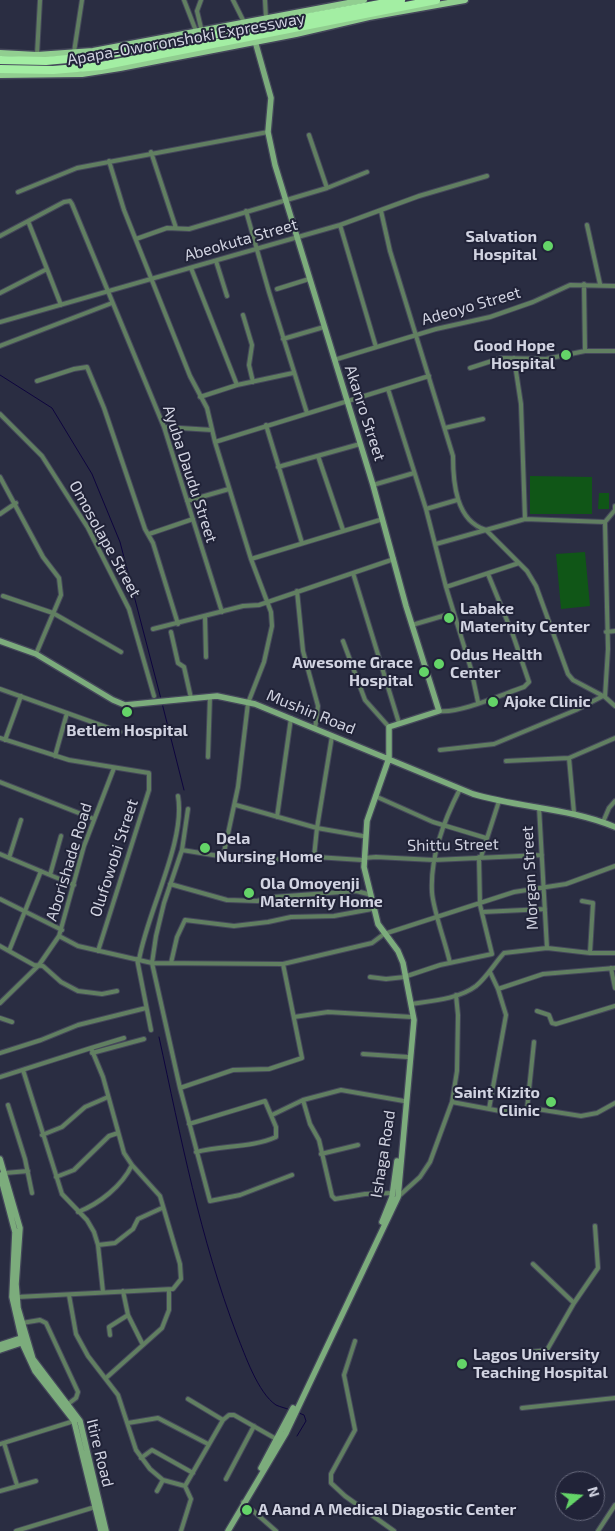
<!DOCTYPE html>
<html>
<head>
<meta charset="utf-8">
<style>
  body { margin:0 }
  #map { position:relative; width:615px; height:1531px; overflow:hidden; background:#2a2d42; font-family:"Exo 2",sans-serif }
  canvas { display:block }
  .north { position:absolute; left:555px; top:1471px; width:50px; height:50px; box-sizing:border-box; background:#212338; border:1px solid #67697c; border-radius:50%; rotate:73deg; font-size:14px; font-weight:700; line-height:20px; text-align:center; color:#d1d3e1 }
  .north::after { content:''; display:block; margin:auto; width:18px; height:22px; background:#64d468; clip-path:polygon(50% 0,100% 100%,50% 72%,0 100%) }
</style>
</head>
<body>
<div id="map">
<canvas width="615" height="1531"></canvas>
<div class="north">N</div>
</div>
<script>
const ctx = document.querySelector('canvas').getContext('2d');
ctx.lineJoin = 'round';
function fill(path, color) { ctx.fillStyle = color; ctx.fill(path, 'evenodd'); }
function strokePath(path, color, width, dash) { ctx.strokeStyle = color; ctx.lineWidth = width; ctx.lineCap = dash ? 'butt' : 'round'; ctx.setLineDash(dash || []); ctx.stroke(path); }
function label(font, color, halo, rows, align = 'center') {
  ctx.font = font + ' "Exo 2",sans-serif'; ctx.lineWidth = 4; ctx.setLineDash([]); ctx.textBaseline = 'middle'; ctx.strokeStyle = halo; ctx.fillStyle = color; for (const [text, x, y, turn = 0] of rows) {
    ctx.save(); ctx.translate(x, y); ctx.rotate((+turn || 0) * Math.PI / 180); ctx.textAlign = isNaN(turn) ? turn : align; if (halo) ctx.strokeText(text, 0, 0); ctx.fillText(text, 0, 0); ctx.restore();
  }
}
fill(new Path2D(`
  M530,476L592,477V514H530Z
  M599,493H609V509H598Z
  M585,552L590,606L561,609L556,554Z`), '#105617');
strokePath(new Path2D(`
  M0,375L52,408L92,474L120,542L161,699
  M162,703L184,790
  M159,1037C181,1138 200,1238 237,1335C245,1355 258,1393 276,1405C280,1407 286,1408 290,1410
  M297,1436L306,1421L304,1415L299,1413`), '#0e053e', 1);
const street = new Path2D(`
  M184,0L196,31
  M201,0L197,11L202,32
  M233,0L244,22
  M265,0L266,18
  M74,52L82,0
  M37,55L40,0
  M309,135L327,188
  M151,152L176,228
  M109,161L124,210L190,376L207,408L215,442
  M18,192L77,168L268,132
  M246,211L269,292L307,413
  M381,211L390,251L453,456C453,483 456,521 486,530L527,571L536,586L568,674L573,680L605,697
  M28,221L47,269
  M340,225L376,347
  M587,225L600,284
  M0,236L64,202L70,201L72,204L164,427L222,612
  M136,239L167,228L189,229L327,188L367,172
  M216,261L227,296
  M191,268L237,385
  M584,284L585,351
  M277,289L309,279
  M0,293L47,269L61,305
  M243,315L252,345L249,365L253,382
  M0,322L340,225L419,196L487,176
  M283,339L324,327
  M0,346L112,303
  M514,358L521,404L525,519
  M334,360L436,329L490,317L533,302L570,285L615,286
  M470,368L501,358L546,359L585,351H615
  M37,381L74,369L87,367L104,408L145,529L153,543L178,624
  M388,389L426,509L446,587L471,669L478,702
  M200,397L237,385L293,373
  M0,414L42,456L88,528L129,609L154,696
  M266,425L302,543
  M164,427L212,430
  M445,428L483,419
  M318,456L343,530
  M278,467L360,444
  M0,477L43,557L59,578L61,595L36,654
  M373,485L414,473
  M187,501L229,489
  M615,506V510L605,522L608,649L605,697L615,706
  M426,509L457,500
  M0,514L16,503
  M149,534L193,519
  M436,544L525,519L605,522
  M251,559L383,519
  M353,573L399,723
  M446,587L519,563
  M297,591L303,651L318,706L315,729
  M3,596L53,613L121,652
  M205,616L206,657
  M412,625L453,613
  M153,629L243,606L259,605L394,559
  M171,632L178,663L184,667L191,698
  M606,632L615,631
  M343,641L365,700L389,727
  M0,689L120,732
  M439,711C459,714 503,694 524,687L529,682L513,635L488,574
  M0,738L69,760L149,773V790L98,951
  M5,740L21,696
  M440,750L494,744L576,710L603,696
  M55,756L67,713
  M208,757L210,696
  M569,758L574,813
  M506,761L569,758L615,738
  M0,782L94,819
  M375,796L433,822L486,838
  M236,805L317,828L332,736
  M539,807L547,948
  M277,817L291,718
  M603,822L609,808L615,801
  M182,850L250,861L316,857L362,860
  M0,854L50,875L61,836
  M223,857L238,787L248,703L264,662L272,626L271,612L251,559L215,442L429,376
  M314,857L317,828L363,836
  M481,857L499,801
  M9,858L21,820
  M364,858L376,857L434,860L542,855
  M50,875L74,885
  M170,884L227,900L257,901L273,897L356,891L368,894
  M0,899L62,930
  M582,901L593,903L590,953
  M482,912L545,909
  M59,936L78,946L152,963L283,964L372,943L384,934L514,892L566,884L615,866
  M0,946L34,965L43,966L61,982L78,991L102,994L117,991
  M9,951L41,871
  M137,959L151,1030
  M139,960C147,912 186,841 178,796
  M171,963L177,937L185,920L234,926L268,922L291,917L334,916L372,909
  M450,963C446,944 433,910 432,892C430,856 444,820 460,789
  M283,964L302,1058L269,1069L233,1070L180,1088L210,1201L240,1195L292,1175
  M611,968L615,988
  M407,976L440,965L492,954L480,905L479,857
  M370,977L386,979L405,977
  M498,989L543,974L615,968
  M0,1003L39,965L59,936L84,846L114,768
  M411,1004C431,1001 459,999 476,986C487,977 494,964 504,953L547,948L590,953H615
  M537,1011L549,1015L552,1023L556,1024L615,1006
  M294,1017L328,1012L412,1017
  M0,1018L12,1022
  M91,1048L124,1038
  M0,1053L41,1040L78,1025L146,1008
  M92,1053L144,1039
  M363,1054L408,1057
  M23,1070L62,1194L87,1220L94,1232L98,1245L103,1292
  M0,1077L91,1048L103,1077L124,1153L132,1165L160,1196L180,1264L181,1279L173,1289L17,1297
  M180,1088L152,963L156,936L164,903L182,850L188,809
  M303,1100L310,1124L319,1140L332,1196L335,1199L365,1194L393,1193
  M452,1102L500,1111L537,1109L581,1116L597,1113L615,1103
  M8,1105L25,1159L32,1193
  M489,1109L506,1015L498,989L490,972
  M527,1109L534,1042
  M272,1115L303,1100L341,1090L404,1101
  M189,1124L265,1101L276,1127V1137C251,1148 223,1145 196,1152
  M42,1135L62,1127L85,1107L108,1097
  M321,1154L358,1145
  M5,1173L28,1171
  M56,1177L74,1170L109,1136L118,1133
  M399,1196L420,1177L430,1162L452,1102L457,1071L458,1015L456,995
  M78,1212C99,1204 122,1186 132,1165
  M98,1245L115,1243L133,1229L138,1219L162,1208
  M533,1264L574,1303
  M123,1291L128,1315L143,1345
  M69,1295L76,1334L88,1356L118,1395L136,1450L150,1469L163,1480L185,1486
  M22,1323L40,1320L46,1323L78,1392L76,1398L68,1404
  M110,1335L109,1327L128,1315
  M355,1341L344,1375L355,1430L331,1474V1483L345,1496L394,1531
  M530,1352L547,1350L574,1303L598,1268L595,1226
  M106,1378L162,1328L169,1310V1290
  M188,1399L223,1420
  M522,1408L615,1398
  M128,1423L158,1418L208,1444
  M4,1443L17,1485
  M0,1444L74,1421
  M141,1458L152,1450L193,1473
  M226,1479L254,1426
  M0,1491L36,1481
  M157,1491L163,1480
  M243,1502L276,1531
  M16,1531L95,1507
  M181,1531L191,1499L185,1486L223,1420L229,1415H234L278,1440
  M598,1531L615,1505`);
const secondary = new Path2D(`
  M0,641L36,654L113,700L125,705L217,696L255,704L473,794C520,808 570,808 615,827
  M0,1159L20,1228L16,1284L18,1308L33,1359L80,1421L106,1531
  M0,1175L15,1232L12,1297L23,1345L35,1371L74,1421L101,1531
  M382,1222L392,1197L397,1161
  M0,1345L24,1337
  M0,1350L24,1342
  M261,1468L293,1408
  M228,1531L286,1433L398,1197L414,1020L403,963L398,951L378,924L364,867L367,821L389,758V727L439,711L406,606L373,485L275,165L268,132L271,98L255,41`);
const primary = new Path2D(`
  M0,53L37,55L93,51L364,0
  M0,75L82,74L120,68L296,34L369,17L465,0`);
const highway = new Path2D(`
  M0,60L46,61L100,56L401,0
  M0,69L53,70L101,66L436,0`);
strokePath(street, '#45485b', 6);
strokePath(secondary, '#45485b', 8);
strokePath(primary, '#45485b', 9);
strokePath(highway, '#45485b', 10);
strokePath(street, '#617f61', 4);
strokePath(secondary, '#7cac7c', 5.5);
strokePath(primary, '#91ce90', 6);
strokePath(highway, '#a3eea3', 8);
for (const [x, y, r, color] of [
  [548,246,6,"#64d468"],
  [566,355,6,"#64d468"],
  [449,618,6,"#64d468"],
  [439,664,6,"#64d468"],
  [424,672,6,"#64d468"],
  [493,702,6,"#64d468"],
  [127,712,6,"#64d468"],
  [205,848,6,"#64d468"],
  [249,893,6,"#64d468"],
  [551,1102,6,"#64d468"],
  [462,1364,6,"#64d468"],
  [247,1510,6,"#64d468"]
]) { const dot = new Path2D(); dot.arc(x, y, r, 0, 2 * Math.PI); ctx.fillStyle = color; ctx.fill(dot); strokePath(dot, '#212338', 2); }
label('16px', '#d1d3e1', '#212338', [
  ["Apapa-Oworonshoki Expressway",186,39,-10],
  ["Abeokuta Street",241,240,-16],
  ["Adeoyo Street",471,306,-16],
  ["Akanro Street",365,413,72],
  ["Ayuba Daudu Street",190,474,72],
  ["Omosolape Street",105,539,61],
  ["Mushin Road",311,712,22],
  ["Shittu Street",453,845,-1],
  ["Olufowobi Street",114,858,-72],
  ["Aborishade Road",69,862,-73],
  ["Morgan Street",530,878,-93],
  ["Ishaga Road",383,1154,-81],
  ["Itire Road",100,1453,76]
]);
label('bold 16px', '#d1d3e1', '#212338', [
  ["Salvation",537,237,"right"],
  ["Hospital",537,255,"right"],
  ["Good Hope",555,346,"right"],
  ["Hospital",555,364,"right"],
  ["Labake",460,609],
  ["Maternity Center",460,627],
  ["Odus Health",450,655],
  ["Center",450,673],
  ["Awesome Grace",413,663,"right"],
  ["Hospital",413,681,"right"],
  ["Ajoke Clinic",504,702],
  ["Betlem Hospital",127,731,"center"],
  ["Dela",216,839],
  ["Nursing Home",216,857],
  ["Ola Omoyenji",260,884],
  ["Maternity Home",260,902],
  ["Saint Kizito",540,1093,"right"],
  ["Clinic",540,1111,"right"],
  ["Lagos University",473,1355],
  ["Teaching Hospital",473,1373],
  ["A Aand A Medical Diagostic Center",258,1510]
], 'left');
</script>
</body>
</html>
